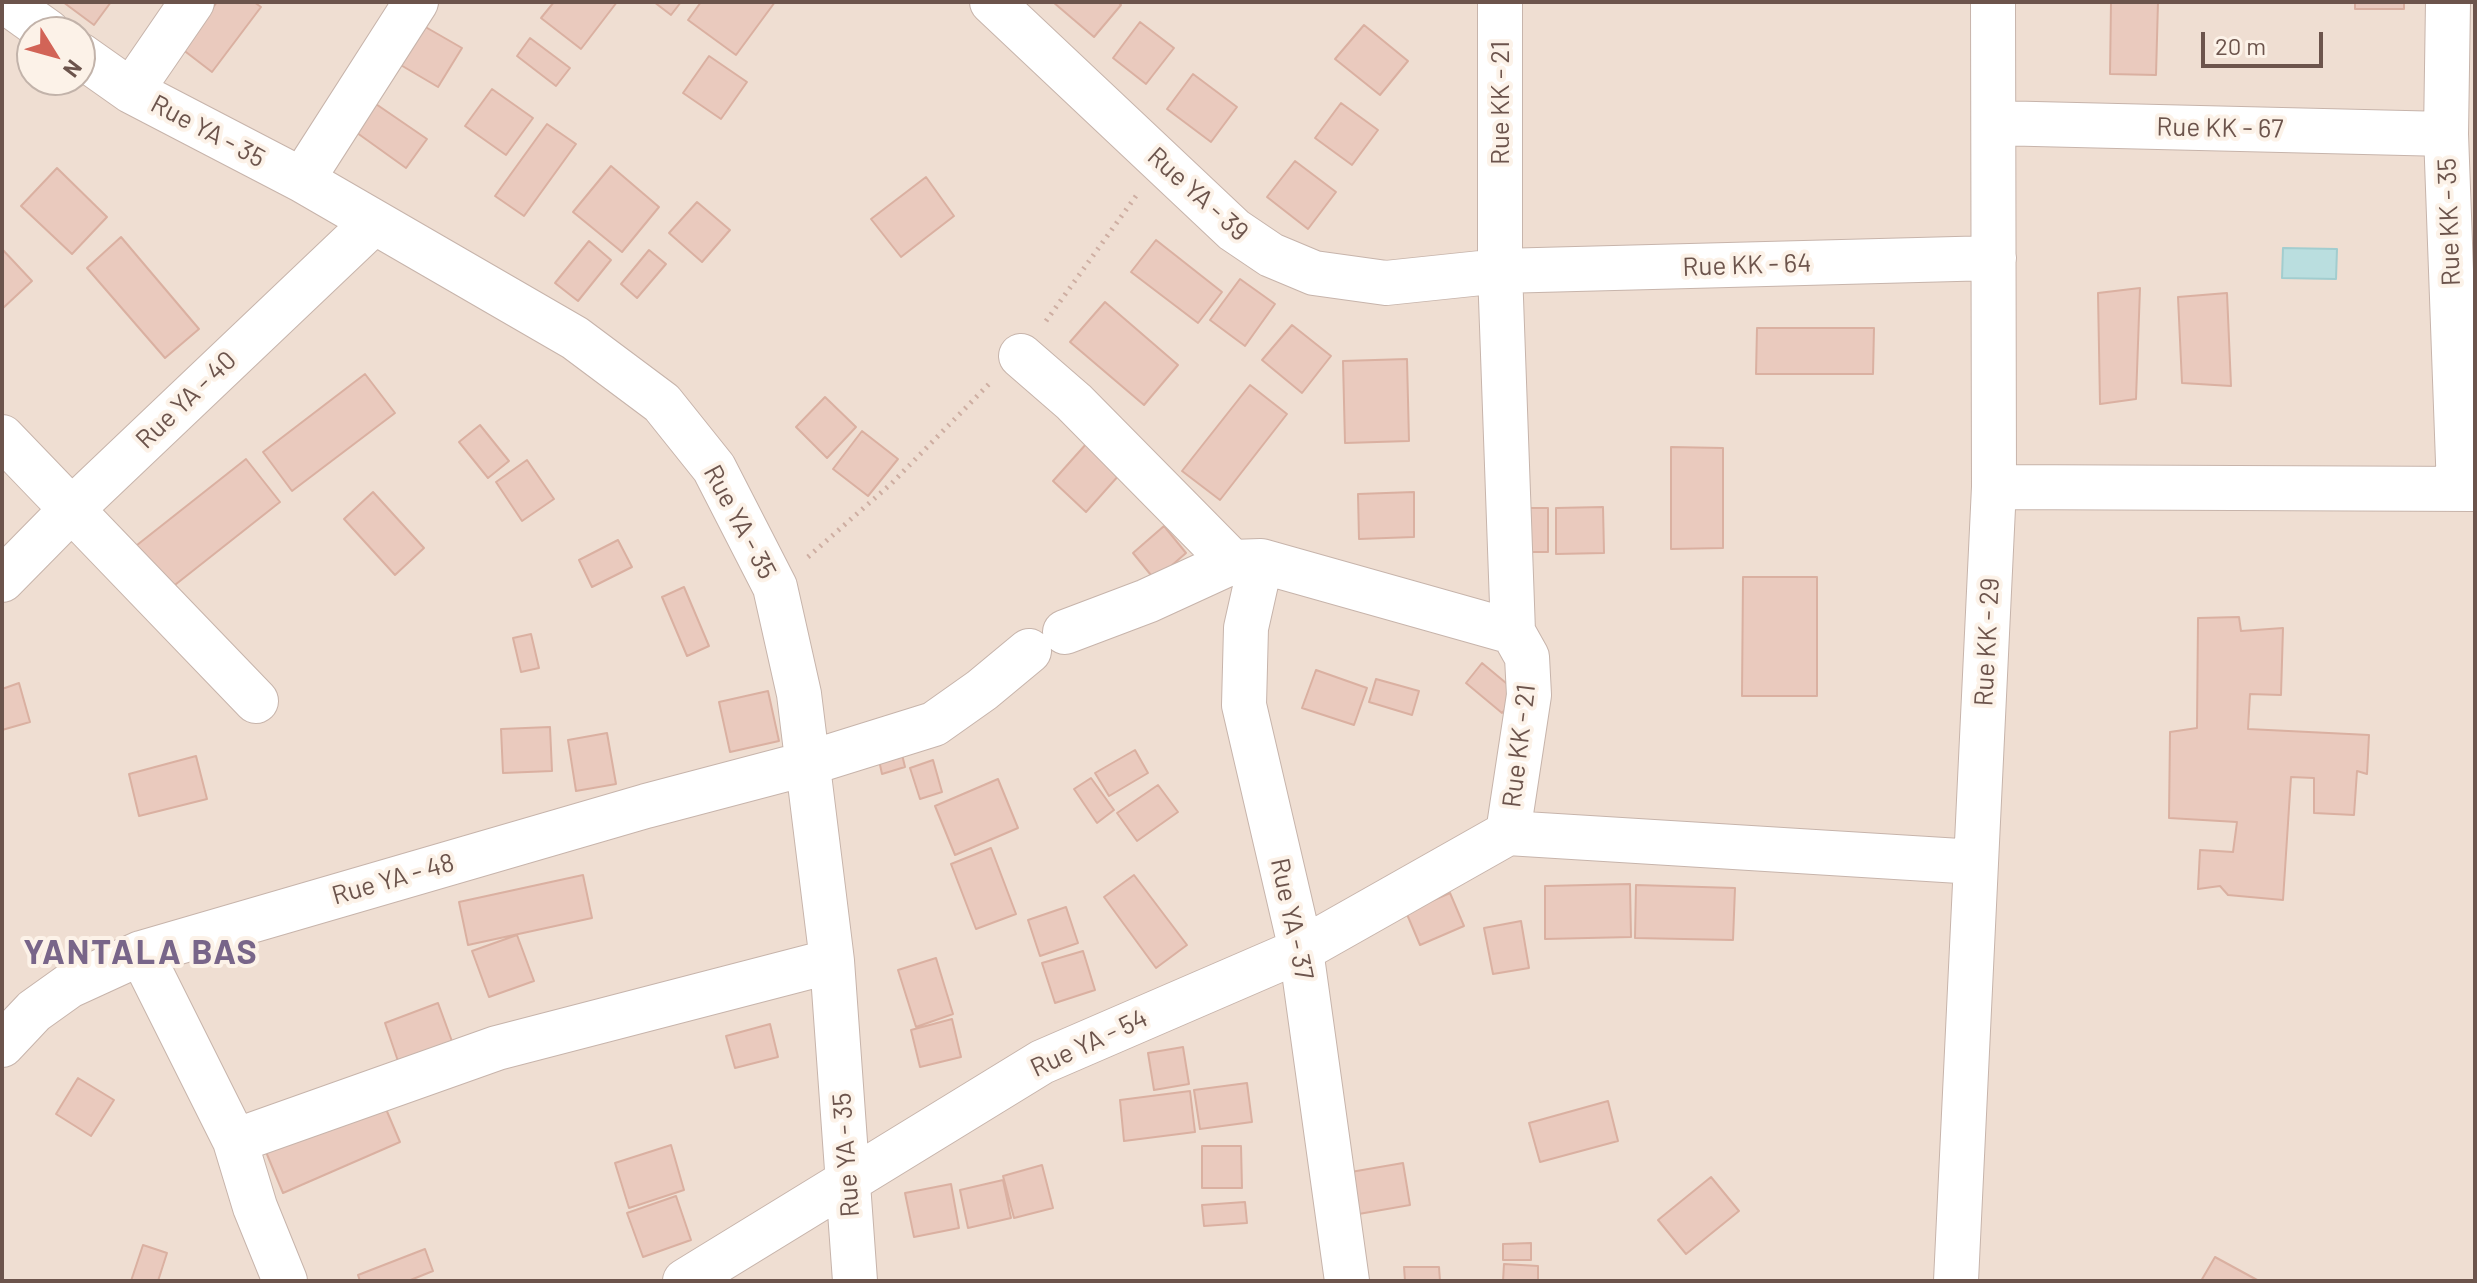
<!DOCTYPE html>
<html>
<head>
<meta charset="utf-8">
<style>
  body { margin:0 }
  #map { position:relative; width:2477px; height:1283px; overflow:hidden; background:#f8ede2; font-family:Barlow,sans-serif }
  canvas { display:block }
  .frame { position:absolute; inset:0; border:4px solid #6c544c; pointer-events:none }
  .north { position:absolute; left:16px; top:16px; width:80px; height:80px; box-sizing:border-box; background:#fcf2e8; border:2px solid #c2b3aa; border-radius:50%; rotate:127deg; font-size:22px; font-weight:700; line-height:32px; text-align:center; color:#6c544c }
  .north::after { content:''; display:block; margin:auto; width:28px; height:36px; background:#d26457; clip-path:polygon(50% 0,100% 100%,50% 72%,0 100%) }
  .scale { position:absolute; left:2201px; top:32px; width:122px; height:36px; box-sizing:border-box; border:4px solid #6c544c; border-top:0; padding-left:10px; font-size:24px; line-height:28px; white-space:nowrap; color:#6c544c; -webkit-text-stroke:6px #fcf2e8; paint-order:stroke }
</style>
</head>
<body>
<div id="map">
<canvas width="2477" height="1283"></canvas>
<div class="frame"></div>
<div class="north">N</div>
<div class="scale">20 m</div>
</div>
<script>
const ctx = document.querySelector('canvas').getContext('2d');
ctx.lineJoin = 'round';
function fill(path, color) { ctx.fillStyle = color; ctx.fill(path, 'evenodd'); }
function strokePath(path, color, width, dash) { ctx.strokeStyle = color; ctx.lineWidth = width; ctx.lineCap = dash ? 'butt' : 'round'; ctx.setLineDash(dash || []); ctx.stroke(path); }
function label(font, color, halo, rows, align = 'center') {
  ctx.font = font + ' Barlow,sans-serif'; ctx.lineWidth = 8; ctx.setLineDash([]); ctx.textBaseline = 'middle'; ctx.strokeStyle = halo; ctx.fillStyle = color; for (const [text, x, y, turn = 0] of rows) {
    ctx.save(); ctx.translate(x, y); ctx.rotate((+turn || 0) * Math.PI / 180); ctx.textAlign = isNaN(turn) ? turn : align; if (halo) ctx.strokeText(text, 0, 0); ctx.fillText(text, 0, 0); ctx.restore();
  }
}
fill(new Path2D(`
  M2,2H2475V1281H2ZM32,32H80V80H32Z`), '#efded2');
const water = new Path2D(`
  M2283,248L2337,249L2336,279L2282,278Z`);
fill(water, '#badedf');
strokePath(water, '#a2cdcf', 2);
const building = new Path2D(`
  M63,2H111L94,25Z
  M217,2H254L261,7L212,72L182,49Z
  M554,2H617L581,49L541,18Z
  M654,2H681L671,15Z
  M701,2H775L736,55L688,20Z
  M1053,2H1118L1121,5L1094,37Z
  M2111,2H2158L2156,75L2110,74Z
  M2355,2H2404V9H2355Z
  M1140,22L1174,48L1146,84L1113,58Z
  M422,25L462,48L438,87L399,64Z
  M1364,25L1408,61L1380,95L1335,59Z
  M530,38L570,68L556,86L517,56Z
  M709,56L747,82L721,119L683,93Z
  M1193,74L1237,107L1211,142L1167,109Z
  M492,89L533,118L506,155L465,126Z
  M373,102L427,139L406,168L353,130Z
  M1341,103L1378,130L1352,165L1315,138Z
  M547,124L576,144L524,216L495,196Z
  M1295,161L1336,192L1308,229L1267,197Z
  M611,166L659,207L622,252L573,212Z
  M57,168L107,217L72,254L21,206Z
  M926,177L954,216L901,257L871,219Z
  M697,202L730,230L702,262L669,233Z
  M121,237L199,329L165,358L87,268Z
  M1156,240L1222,292L1198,323L1131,272Z
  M589,241L611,260L578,301L555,283Z
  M2,249L32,281L2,309Z
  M649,250L666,264L637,298L621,284Z
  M1240,279L1275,304L1245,346L1210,320Z
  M2140,288L2136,399L2100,404L2098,293Z
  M2227,293L2231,386L2182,383L2178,297Z
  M1105,302L1178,365L1144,405L1070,342Z
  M1292,325L1331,356L1302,393L1262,360Z
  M1757,328H1874L1873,374H1756Z
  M1407,359L1409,441L1345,443L1343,361Z
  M365,374L395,413L292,491L263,452Z
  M1250,385L1287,414L1220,500L1182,471Z
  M825,397L856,427L827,458L796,427Z
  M480,425L509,461L488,478L459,442Z
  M862,431L898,459L868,496L833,469Z
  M1087,443L1120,474L1086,512L1053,481Z
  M1671,447L1723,448V548L1671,549Z
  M246,459L280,502L166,592L132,549Z
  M527,460L554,499L522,521L496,482Z
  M373,492L424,548L395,575L344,519Z
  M1414,492V537L1359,539L1358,494Z
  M1603,507L1604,553L1556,554V508Z
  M1522,508H1548V552H1521Z
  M1164,526L1186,553L1155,580L1133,553Z
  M618,540L632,567L592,587L579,560Z
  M1743,577H1817V696H1742Z
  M684,587L709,646L687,656L662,597Z
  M2239,617L2241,631L2283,628L2281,695L2250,694L2248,729L2369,735L2367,774L2357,771L2354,815L2314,813V778L2291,777L2283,900L2228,895L2220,886L2198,889L2200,850L2233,852L2237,822L2169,818L2170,732L2197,728L2198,618Z
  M531,634L539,668L521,672L513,638Z
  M1482,663L1518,693L1502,713L1466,683Z
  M1316,670L1367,688L1354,725L1302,708Z
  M1376,679L1419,691L1412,715L1369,702Z
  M19,683L30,722L2,730V689Z
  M768,691L779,741L730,752L719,702Z
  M550,727L552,771L503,773L501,729Z
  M607,733L616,784L576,791L568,740Z
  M900,746L905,767L882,774L877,751Z
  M1135,750L1148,773L1109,796L1095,773Z
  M196,756L207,799L139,816L129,774Z
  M933,760L942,792L920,799L910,768Z
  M1091,778L1114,810L1097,823L1074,789Z
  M998,779L1018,828L955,855L935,806Z
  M1158,785L1178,812L1137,841L1117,813Z
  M991,848L1016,914L976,929L951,864Z
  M583,875L592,918L468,945L459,902Z
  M1134,875L1187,945L1156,968L1104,897Z
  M1630,884L1631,937L1545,939V886Z
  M1636,885L1735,888L1733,940L1635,938Z
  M1450,893L1464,926L1420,945L1406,912Z
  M1066,907L1078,943L1040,956L1028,920Z
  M1521,921L1529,968L1493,974L1484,928Z
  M517,935L534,981L489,997L472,951Z
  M1083,951L1095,990L1055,1003L1042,963Z
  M936,958L953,1014L916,1027L898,970Z
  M438,1003L453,1044L399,1064L385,1023Z
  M952,1019L961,1057L920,1067L911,1030Z
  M770,1024L778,1057L735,1068L726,1036Z
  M1183,1047L1189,1084L1154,1090L1148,1053Z
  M78,1078L114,1100L91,1136L56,1114Z
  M1247,1083L1252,1122L1200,1129L1194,1090Z
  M1190,1091L1195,1132L1124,1141L1120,1100Z
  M1608,1101L1618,1141L1540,1162L1529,1123Z
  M383,1102L400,1142L283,1193L266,1152Z
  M671,1145L684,1190L629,1208L615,1163Z
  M1202,1146H1241L1242,1188H1202Z
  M1403,1163L1410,1205L1353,1215L1345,1173Z
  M1042,1165L1053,1208L1014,1218L1003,1176Z
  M1711,1177L1739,1211L1686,1254L1658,1220Z
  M1003,1180L1011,1218L968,1228L960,1190Z
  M951,1184L959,1228L914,1237L905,1193Z
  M676,1196L691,1240L643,1257L627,1213Z
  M1245,1202L1247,1223L1204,1226L1202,1205Z
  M1531,1243V1260H1503V1244Z
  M143,1245L167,1253L158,1281H131Z
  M425,1249L433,1271L408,1281H360L358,1275Z
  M2215,1257L2259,1281H2201Z
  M1504,1264L1538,1266V1281H1503Z
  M1404,1267H1439L1440,1281H1405Z`);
fill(building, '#eacabe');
strokePath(building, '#dab0a1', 2);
const minor = new Path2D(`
  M6,2L48,32
  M992,2L1234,230L1271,255L1314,273L1386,283L1500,271L1994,258
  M1500,2V271L1513,632L1527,657L1529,695L1508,833L1976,862
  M2448,2L2446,134L2459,489
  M80,55L131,91L302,180L575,338L662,403L714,468L775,587L799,694L832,961L855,1281
  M131,91L192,2
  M1994,123L2446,134
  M302,180L416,2
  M1021,356L1074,402L1232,562L1261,561L1513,632
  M2,437L256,701
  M1994,487L2475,489
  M1261,561L1246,628L1244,705L1301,950L1347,1281
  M2,580L71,510L373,223
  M1065,632L1147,601L1232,562
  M141,953L235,1141L255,1207L285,1281
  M2,1045L34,1011L69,986L141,953L646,806L809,763L934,724L982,690L1029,651
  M235,1141L497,1048L832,961
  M685,1281L1042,1062L1301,950L1508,833
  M1956,1281L1994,487L1993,2`);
strokePath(minor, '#c7b4ab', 46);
strokePath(new Path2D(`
  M1046,321L1136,196
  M808,557L892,483L989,384`), '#ceaea2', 5, [2, 6]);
strokePath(minor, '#fff', 44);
label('26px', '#6c544c', '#fcf2e8', [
  ["Rue KK - 21",1500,103,-90],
  ["Rue KK - 67",2220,128,1],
  ["Rue YA - 35",208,131,28],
  ["Rue YA - 39",1198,194,42],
  ["Rue KK - 35",2449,222,-92],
  ["Rue KK - 64",1747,265,-2],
  ["Rue YA - 40",186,400,-44],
  ["Rue YA - 35",740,522,62],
  ["Rue KK - 29",1987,642,-87],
  ["Rue KK - 21",1519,746,-83],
  ["Rue YA - 48",393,879,-16],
  ["Rue YA - 37",1292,919,78],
  ["Rue YA - 54",1089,1043,-25],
  ["Rue YA - 35",846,1155,-94]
]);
ctx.letterSpacing = '2px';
label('bold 34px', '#786589', '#fcf2e8', [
  ["YANTALA BAS",141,953]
]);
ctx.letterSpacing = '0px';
</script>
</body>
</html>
